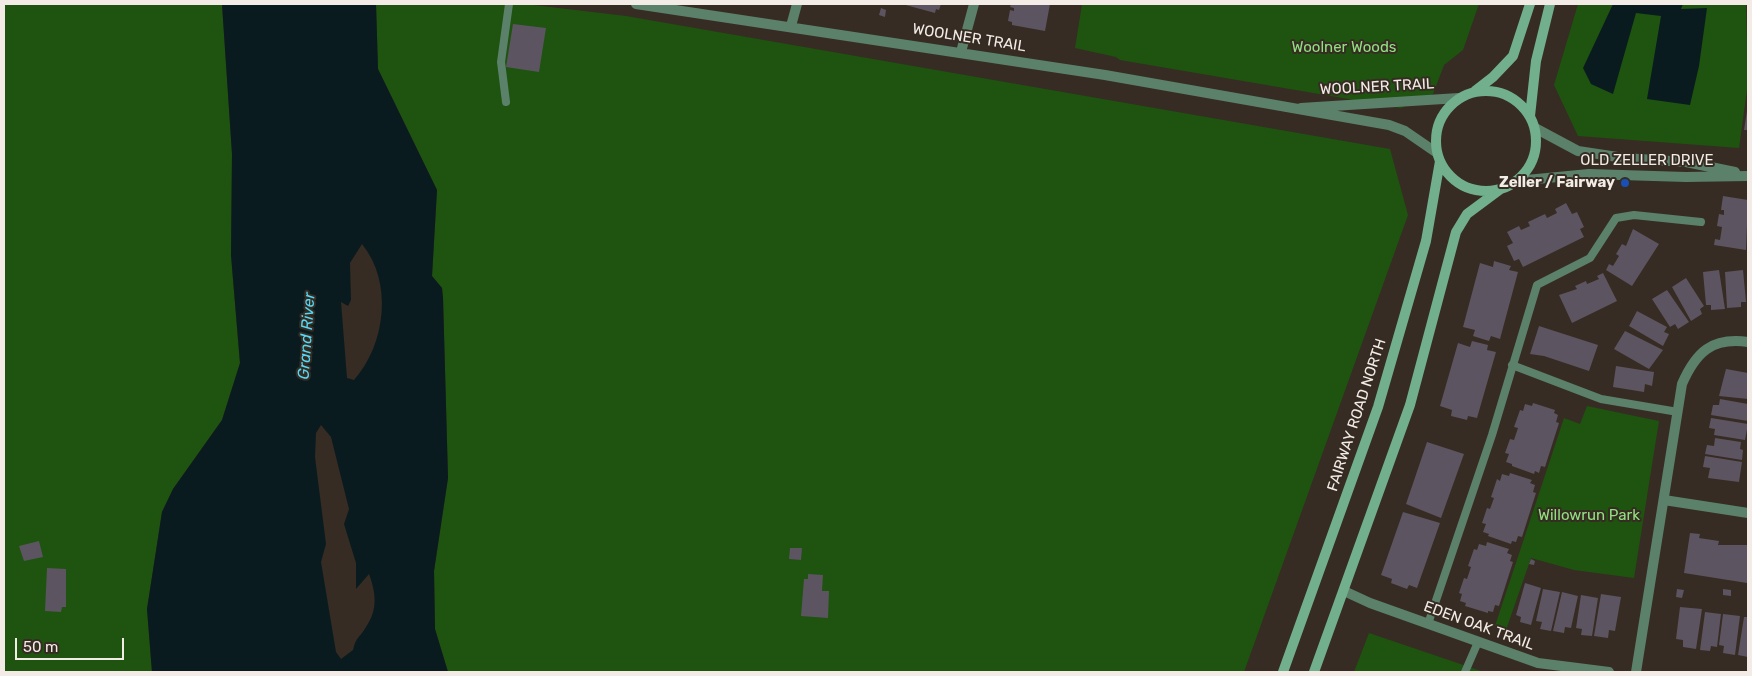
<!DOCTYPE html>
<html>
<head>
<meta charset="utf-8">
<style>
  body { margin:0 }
  #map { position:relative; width:1752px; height:676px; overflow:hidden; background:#362c23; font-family:Rubik,sans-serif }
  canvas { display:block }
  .frame { position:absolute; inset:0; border:5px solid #f2ebe6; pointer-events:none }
  .scale { position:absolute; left:15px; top:638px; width:109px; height:22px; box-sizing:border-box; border:2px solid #f2ebe6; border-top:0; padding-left:6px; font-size:15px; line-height:18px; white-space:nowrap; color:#f2ebe6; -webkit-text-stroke:4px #362c23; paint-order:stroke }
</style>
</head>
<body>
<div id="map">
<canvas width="1752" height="676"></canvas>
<div class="frame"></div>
<div class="scale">50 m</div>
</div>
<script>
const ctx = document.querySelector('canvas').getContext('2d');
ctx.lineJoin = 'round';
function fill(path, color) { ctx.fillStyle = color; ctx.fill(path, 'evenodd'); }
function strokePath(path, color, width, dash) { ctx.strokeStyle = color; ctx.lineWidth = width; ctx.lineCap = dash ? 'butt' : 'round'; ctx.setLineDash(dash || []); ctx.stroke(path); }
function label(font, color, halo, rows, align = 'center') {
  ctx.font = font + ' Rubik,sans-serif'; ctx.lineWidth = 4; ctx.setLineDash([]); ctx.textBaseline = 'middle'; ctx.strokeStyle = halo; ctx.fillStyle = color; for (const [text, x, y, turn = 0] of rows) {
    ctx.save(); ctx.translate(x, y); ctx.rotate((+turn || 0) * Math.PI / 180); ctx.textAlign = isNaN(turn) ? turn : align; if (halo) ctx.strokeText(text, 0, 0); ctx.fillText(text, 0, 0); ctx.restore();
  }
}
fill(new Path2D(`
  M4,4H222L232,154L231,255L240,363L222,420L173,489L162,512L147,609L152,672H4Z
  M376,4H525L626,16L1390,149L1408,215L1244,672H448L435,629L434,571L448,478L443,298L442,288L432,276L437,190L378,69Z
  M1082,4H1479L1463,50L1444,65L1433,94L1401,108L1120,60L1116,57L1075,48Z
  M1578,4H1746L1748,82L1739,148L1578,136L1554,85Z
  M1587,406L1659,421L1634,578L1574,570L1531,558L1506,630L1495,626L1564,418L1580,424Z
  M1369,633L1484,672H1354Z`), '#1e540f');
fill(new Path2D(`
  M222,4H376L378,69L437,190L432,276L442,288L443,298L448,478L434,571L435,629L448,672H152L147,609L162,512L173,489L222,420L240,363L231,255L232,154ZM362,244C393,282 386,344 354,380L347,378L341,302L348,306L351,300L350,263ZM321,425L331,437L349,509L344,524L356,563V589L369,574C376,593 378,610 366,627C359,639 357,635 353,650L341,659L336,652L321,562L326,544L315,457L316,433Z
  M1613,4H1683L1681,9L1707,8L1699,66L1690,105L1647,99L1661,16L1636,13L1613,94L1591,84L1583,68Z`), '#0a1b1f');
fill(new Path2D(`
  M902,4H941L939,10L936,9L935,13Z
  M1011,4H1050L1045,31L1012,25V22L1008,21L1010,10L1014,11V8L1010,7Z
  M881,8L886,10L885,17L879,15Z
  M513,24L546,28L539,72L506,67Z
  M1747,111H1748V130H1744Z
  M1723,196L1748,200L1746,250L1714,245L1715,239L1720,240L1722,227L1717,226L1719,214L1724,215V210H1721Z
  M1566,203L1572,214L1577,212L1584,227L1580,229L1584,237L1523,267L1519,259L1514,261L1507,246L1513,243L1507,232L1519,226L1521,230L1530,226L1528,222L1545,214L1547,218L1557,213L1555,209Z
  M1633,229L1659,244L1632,286L1606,270L1609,264L1613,266L1619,256L1616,254L1622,244L1626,246Z
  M1494,261L1511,266L1509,270L1518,272L1500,339L1491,336L1489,341L1473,336L1475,330L1463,327L1480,263L1493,267Z
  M1719,270L1725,309L1711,310V305H1706L1703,272Z
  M1743,270L1746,302H1741V307L1727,308L1725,272Z
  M1603,273L1617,301L1572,323L1559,295L1577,289L1575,286L1586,281L1587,284L1599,279L1597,276Z
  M1686,278L1704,306L1700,309L1702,314L1691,321L1672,287Z
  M1667,290L1689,322L1678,329L1675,324L1670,327L1652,299Z
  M1637,311L1667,327L1664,332L1669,334L1663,346L1629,326Z
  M1539,326L1598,345L1589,371L1544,356L1530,354Z
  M1625,331L1663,350L1649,369L1614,349Z
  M1472,341L1488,345L1487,350L1496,352L1477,418L1468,416L1467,420L1451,416L1452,410L1440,406L1458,343L1470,347Z
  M1616,366L1654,372L1652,386L1645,384L1644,392L1613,387Z
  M1726,369L1748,373V399L1719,396Z
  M1720,399L1748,404V421L1711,415L1713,405H1719Z
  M1533,403L1555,410L1554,413L1558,415L1556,422L1559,423L1545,467L1541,466L1539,473L1535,471L1534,474L1512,466V464L1506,462L1509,454L1505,453L1510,439L1514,440L1518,428L1514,427L1520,410L1523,411L1525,404L1532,406Z
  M1711,418L1748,424L1745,440L1714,435L1715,429L1709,428Z
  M1715,438L1741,442L1740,449L1743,450L1742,460L1705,454L1707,445L1714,446Z
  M1427,442L1464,454L1441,518L1406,504Z
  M1705,456L1742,462L1739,482L1708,478L1710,468L1703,467Z
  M1510,473L1532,480L1530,483L1535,485L1533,492L1536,493L1522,537L1518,536L1516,542L1512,541L1511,544L1488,536L1489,534L1483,532L1486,524L1482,523L1487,508L1490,509L1494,498L1491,497L1497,479L1500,481L1502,474L1509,476Z
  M1403,512L1440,523L1417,588L1409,585L1407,589L1391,583L1392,579L1381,575Z
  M1690,533L1700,534L1699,538L1719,541L1718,545H1748L1747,583L1684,573Z
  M39,541L43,557L24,561L19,546Z
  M1487,542L1509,549L1507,553L1512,555L1510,561L1513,562L1499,606L1495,605L1493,612L1488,611V613L1465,606L1466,603L1460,601L1462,594L1459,593L1464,578L1467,579L1471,567L1468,566L1474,549L1477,550L1479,544L1486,546Z
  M790,548H802L801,560L789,559Z
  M1531,559L1535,561L1534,565L1529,564Z
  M47,568L66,569V607H62L61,612L45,611Z
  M808,574L823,575L822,591H829L828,618L801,616L804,579H808Z
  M1525,583L1541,588L1531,625L1520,622L1521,617L1516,615Z
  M1543,589L1560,592L1551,631L1540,629L1542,622L1536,621Z
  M1677,589L1684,590L1682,598L1676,597Z
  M1723,589L1731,590V596L1723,595Z
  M1562,592L1578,596L1571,628L1565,627L1564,633L1553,631Z
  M1601,594L1621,597L1615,631L1609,630L1608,638L1594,636Z
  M1581,595L1598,598L1592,636L1581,635L1582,629L1576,628Z
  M1680,607L1702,609L1696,649L1683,647V640L1676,639Z
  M1705,612L1721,614L1717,647L1711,646L1710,651L1700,650Z
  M1723,614L1740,616L1735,655L1723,653L1724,646L1719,645Z
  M1744,617H1748V657L1738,655Z`), '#5c5460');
strokePath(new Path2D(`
  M506,102L501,62L509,4
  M1512,365L1601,399L1678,412
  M1428,624L1492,435L1537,285L1590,258L1616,218L1634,215L1701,222
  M1465,672L1478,642`), '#5b816b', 8);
strokePath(new Path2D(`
  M636,4L1105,75L1389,125L1405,131L1437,153
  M791,26L797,4
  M961,52L974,4
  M1301,108L1459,98
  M1664,500L1748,513
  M1344,591L1370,603L1538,663L1609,672
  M1636,672L1682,384C1696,352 1712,337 1748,342`), '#5b816b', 10);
strokePath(new Path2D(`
  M1535,128L1578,151L1624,158L1686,162L1735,172
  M1516,181L1589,174L1686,177L1748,176`), '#5b816b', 10);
strokePath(new Path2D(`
  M1436 141a50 50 0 1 1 100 0a50 50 0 1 1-100 0Z
  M1475,91L1493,77L1513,56L1530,4
  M1530,116L1536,61L1550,4
  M1283,672L1378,407L1426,241L1440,161
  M1314,672L1410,405L1456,232L1467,214L1502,188`), '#71af8d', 10);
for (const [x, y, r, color] of [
  [1625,183,5,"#1a4fb4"]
]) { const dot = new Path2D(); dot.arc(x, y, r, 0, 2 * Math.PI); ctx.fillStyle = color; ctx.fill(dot); strokePath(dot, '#362c23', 2); }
label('15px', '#f2ebe6', '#362c23', [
  ["WOOLNER TRAIL",969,38,9],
  ["WOOLNER TRAIL",1377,87,-3],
  ["OLD ZELLER DRIVE",1647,161],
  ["FAIRWAY ROAD NORTH",1357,415,-72],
  ["EDEN OAK TRAIL",1479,626,20]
]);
label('15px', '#91e080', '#362c23', [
  ["Woolner Woods",1344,48],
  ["Willowrun Park",1589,516]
]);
label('bold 15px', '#f2ebe6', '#362c23', [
  ["Zeller / Fairway",1615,183]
], 'right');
label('italic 16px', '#54d9f5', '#362c23', [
  ["Grand River",307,336,-86]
]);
</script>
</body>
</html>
